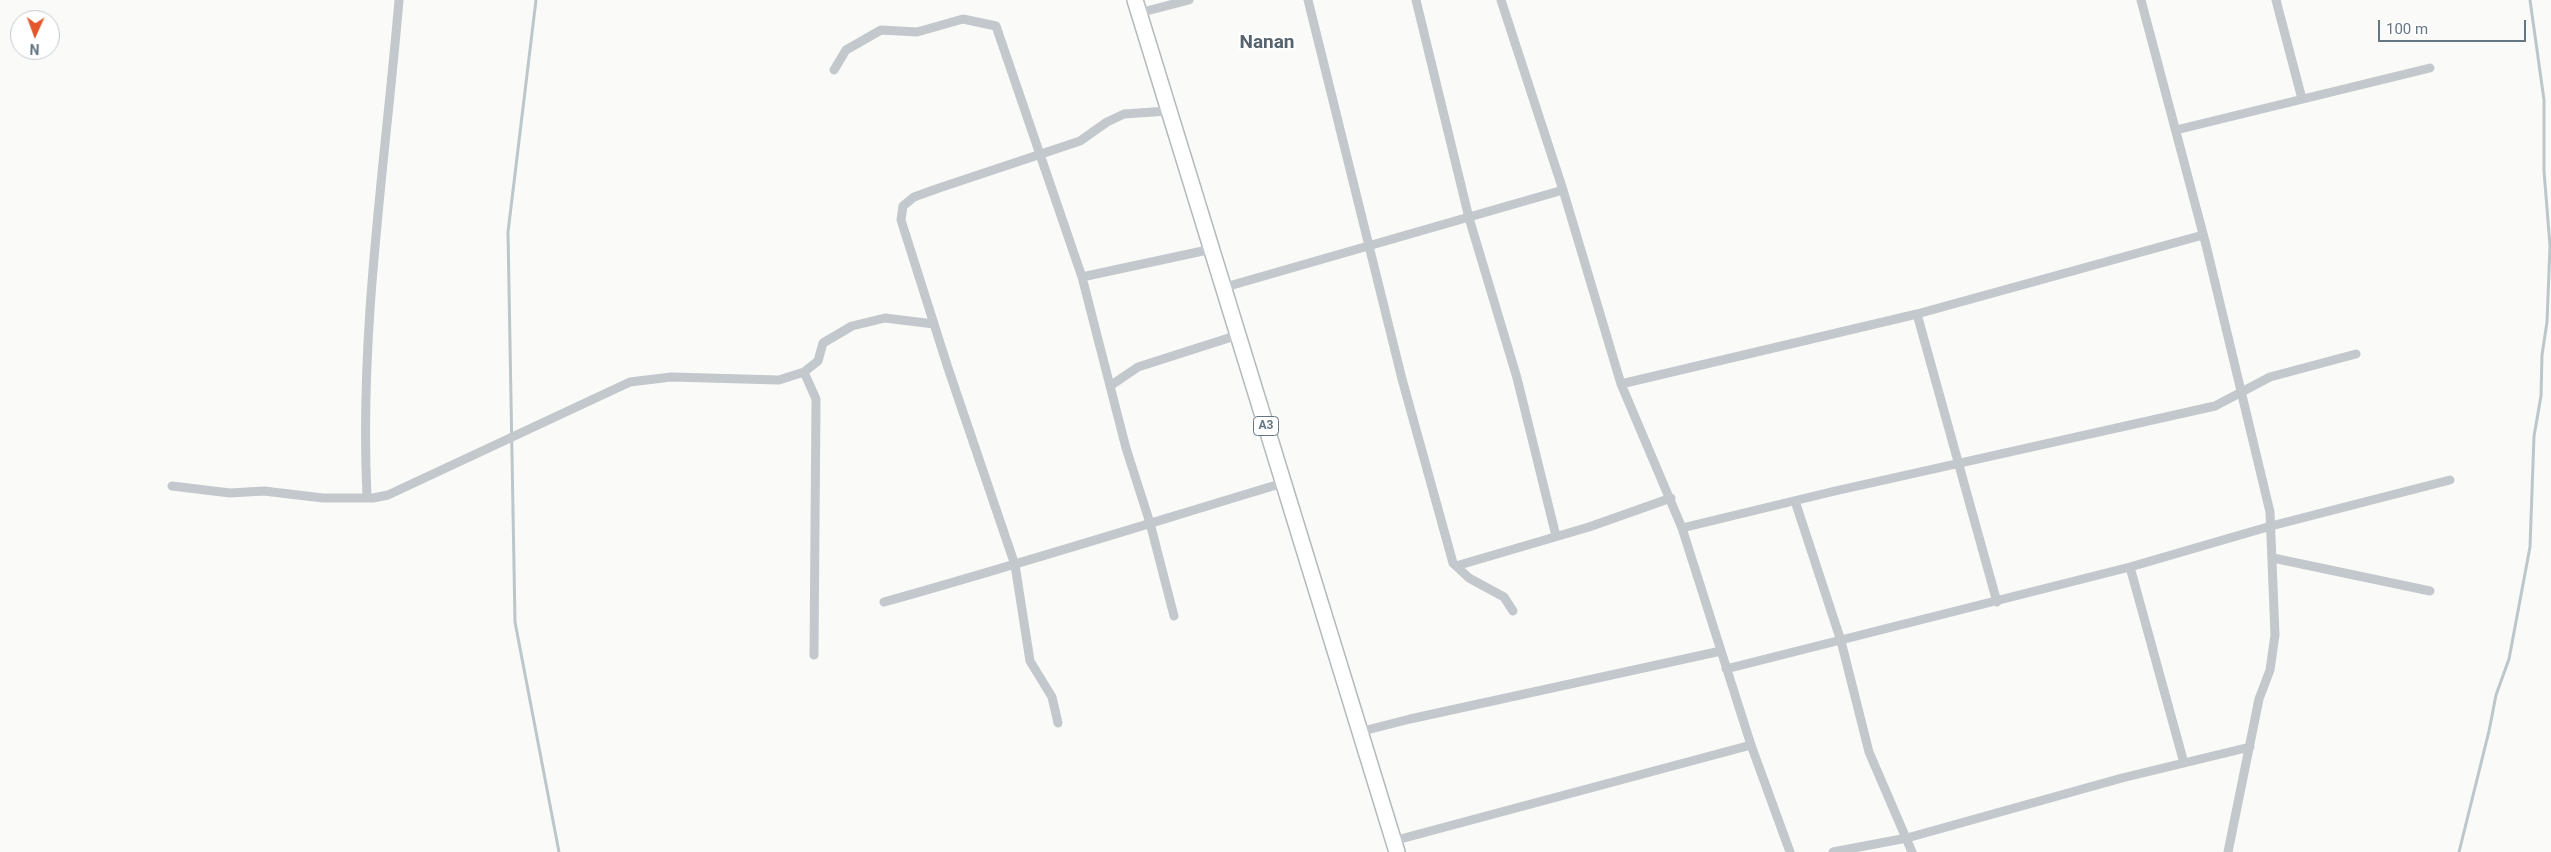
<!DOCTYPE html>
<html>
<head>
<meta charset="utf-8">
<style>
  body { margin:0 }
  #map { position:relative; width:2551px; height:852px; overflow:hidden; background:#fafaf8; font-family:Roboto,sans-serif }
  canvas { display:block }
  .north { position:absolute; left:10px; top:10px; width:50px; height:50px; box-sizing:border-box; background:#fff; border:1px solid #c1c8cd; border-radius:50%; rotate:182deg; font-size:14px; font-weight:700; line-height:20px; text-align:center; color:#657683 }
  .north::after { content:''; display:block; margin:auto; width:18px; height:22px; background:#e4572e; clip-path:polygon(50% 0,100% 100%,50% 72%,0 100%) }
  .scale { position:absolute; left:2378px; top:20px; width:148px; height:22px; box-sizing:border-box; border:2px solid #657683; border-top:0; padding-left:6px; font-size:15px; line-height:18px; white-space:nowrap; color:#657683; -webkit-text-stroke:4px #fff; paint-order:stroke }
</style>
</head>
<body>
<div id="map">
<canvas width="2551" height="852"></canvas>
<div class="north">N</div>
<div class="scale">100 m</div>
</div>
<script>
const ctx = document.querySelector('canvas').getContext('2d');
ctx.lineJoin = 'round';
function strokePath(path, color, width, dash) { ctx.strokeStyle = color; ctx.lineWidth = width; ctx.lineCap = dash ? 'butt' : 'round'; ctx.setLineDash(dash || []); ctx.stroke(path); }
function label(font, color, halo, rows, align = 'center') {
  ctx.font = font + ' Roboto,sans-serif'; ctx.lineWidth = 5; ctx.setLineDash([]); ctx.textBaseline = 'middle'; ctx.strokeStyle = halo; ctx.fillStyle = color; for (const [text, x, y, turn = 0] of rows) {
    ctx.save(); ctx.translate(x, y); ctx.rotate((+turn || 0) * Math.PI / 180); ctx.textAlign = isNaN(turn) ? turn : align; if (halo) ctx.strokeText(text, 0, 0); ctx.fillText(text, 0, 0); ctx.restore();
  }
}
strokePath(new Path2D(`
  M536,0L508,232L515,622L559,852
  M2459,852L2489,731L2496,695L2509,659L2530,547L2534,436L2541,396L2542,355L2547,322L2550,246L2544,171V100L2530,0`), '#bbc7cb', 3);
const trunk = new Path2D(`
  M1135,0L1397,852`);
strokePath(trunk, '#b4b9bd', 18);
strokePath(new Path2D(`
  M1308,0L1402,379L1453,563L1469,578L1504,597L1513,611
  M1416,0L1469,218L1517,378L1556,536
  M1501,0L1563,190L1621,384L1682,528L1751,745L1790,852
  M2141,0L2206,245L2270,512L2275,635L2270,670L2259,699L2228,852
  M2276,0L2302,99
  M1139,13L1189,0
  M834,70L846,50L881,30L917,32L963,19L996,26L1082,277L1126,448L1150,523L1174,616
  M2176,130L2430,68
  M1082,277L1212,249
  M1222,288L1563,190
  M1917,314L1997,602
  M804,372L816,399L814,655
  M1621,384L1917,314L2203,235
  M1110,386L1138,367L1238,335
  M172,486L230,493L264,491L323,498H373L388,495L630,382L671,377L779,380L804,372L818,361L823,343L852,326L885,318L934,324
  M367,497C359,331 385,166 399,0
  M1795,501L1841,641L1869,752L1912,852
  M1682,528L1835,491L2215,406L2270,377L2356,354
  M2273,558L2430,591
  M1456,566L1589,527L1671,498
  M2130,567L2184,763
  M884,602C1017,565 1150,523 1283,483
  M1726,669L2130,567L2271,526L2450,480
  M1058,723L1052,697L1030,661L1015,565L948,368L901,220L903,206L914,197L939,188L1080,141L1107,122L1124,114L1168,111
  M1359,732L1410,719L1721,651
  M1393,841L1751,745
  M1833,852L1907,838L2122,778L2250,747`), '#c3c8cc', 9);
strokePath(trunk, '#fff', 15);
for (const [x, y, w] of [
  [1266,426,25]
]) { const box = new Path2D(); box.roundRect(x - w / 2, y - 9.5, w, 19, 4); ctx.fillStyle = '#fff'; ctx.fill(box); strokePath(box, '#657683', 1); }
label('bold 12px', '#657683', null, [
  ["A3",1266,426]
]);
label('bold 19px', '#57646e', '#fff', [
  ["Nanan",1267,43]
]);
</script>
</body>
</html>
